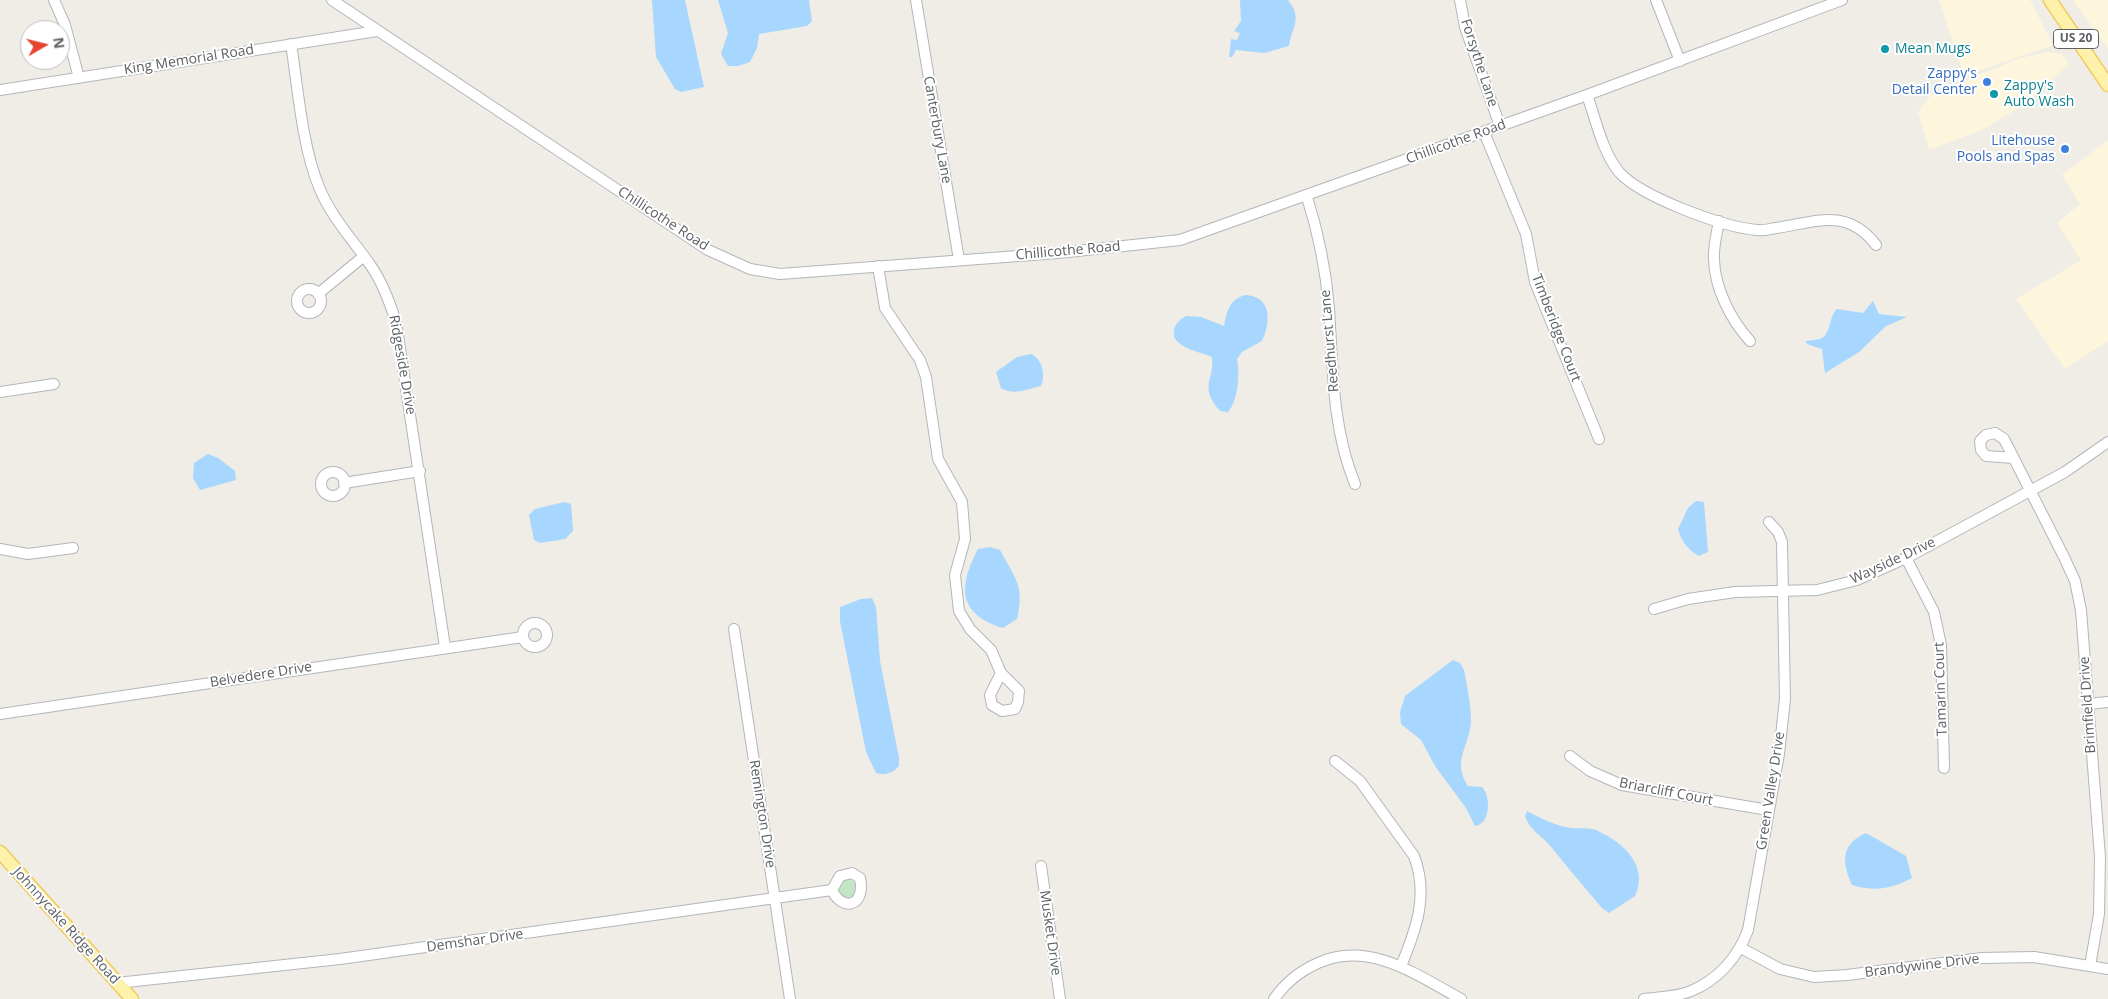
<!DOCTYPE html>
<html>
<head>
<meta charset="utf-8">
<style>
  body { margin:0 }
  #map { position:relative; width:2108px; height:999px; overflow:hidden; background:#efede5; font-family:"Open Sans",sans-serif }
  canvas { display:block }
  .north { position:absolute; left:20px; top:20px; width:50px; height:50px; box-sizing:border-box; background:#fff; border:1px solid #bec0c1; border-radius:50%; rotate:82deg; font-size:14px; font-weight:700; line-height:20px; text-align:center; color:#5d6165 }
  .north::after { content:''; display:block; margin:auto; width:18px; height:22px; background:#e74533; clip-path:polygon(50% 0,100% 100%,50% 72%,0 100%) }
</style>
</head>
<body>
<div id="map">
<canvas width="2108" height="999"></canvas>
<div class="north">N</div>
</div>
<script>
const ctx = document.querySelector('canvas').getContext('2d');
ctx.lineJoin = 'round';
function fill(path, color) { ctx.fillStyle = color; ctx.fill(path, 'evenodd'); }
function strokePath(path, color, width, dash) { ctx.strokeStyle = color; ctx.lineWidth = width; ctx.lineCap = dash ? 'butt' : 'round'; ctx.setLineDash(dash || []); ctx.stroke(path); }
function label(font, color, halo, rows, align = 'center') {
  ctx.font = font + ' "Open Sans",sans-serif'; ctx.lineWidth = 4; ctx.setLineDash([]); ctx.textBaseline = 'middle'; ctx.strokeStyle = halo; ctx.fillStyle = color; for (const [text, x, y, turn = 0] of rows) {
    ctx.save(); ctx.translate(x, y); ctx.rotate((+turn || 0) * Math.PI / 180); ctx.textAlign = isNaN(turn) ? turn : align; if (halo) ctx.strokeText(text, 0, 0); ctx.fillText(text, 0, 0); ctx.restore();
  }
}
fill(new Path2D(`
  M1939,0H2030L2053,45L1964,76Z
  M2073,0H2108V49L2091,25Z
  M2048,52L2061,53L2069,64L2020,107L1984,129L1929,150L1918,112L1931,95L2017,59Z
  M2108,140V341L2065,369L2016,299L2081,260L2057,223L2080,204L2062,175Z`), '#fdf6dc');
fill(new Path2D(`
  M837 889a10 10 0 1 1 20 0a10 10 0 1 1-20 0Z`), '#c2e6c3');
fill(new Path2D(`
  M652,0H685L704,87L681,92L675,89L656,57Z
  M718,0H809L812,21L807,26L759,34L757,48L750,62L738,66H728L721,54L728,33Z
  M1240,0H1288C1303,19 1292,26 1289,46L1264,53L1236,50L1232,57H1229L1231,39L1237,40L1240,33L1234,31L1241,21Z
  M1245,295C1272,296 1271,322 1262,341L1242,352L1237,359C1240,374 1238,401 1228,412L1220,411C1198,386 1215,380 1212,357C1201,352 1170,347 1174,330C1175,324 1180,319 1186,316L1201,317L1224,326C1227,311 1229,300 1245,295Z
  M1873,301L1879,314L1907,317L1886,326L1859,352L1825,373L1822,349L1807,344L1806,341C1811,340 1818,340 1822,338C1831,333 1829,316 1837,309L1863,313Z
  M1031,354C1042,359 1046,374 1041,386C1028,389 1013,396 1001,388L996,372L1017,357Z
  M208,454L218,458L235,471L236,480L200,490L193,478L194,463Z
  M1696,501L1704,502L1708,552L1699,556C1688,550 1681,541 1678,529L1688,508Z
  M564,502L571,504L573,531L565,539L540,543L534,540L529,515L535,509Z
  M990,547L1000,550C1015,578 1025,586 1017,619L1003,628C958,614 958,587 978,549Z
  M872,598L876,607L880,661L899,758V766C893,773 885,776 876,773L866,752L840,621V607L861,599Z
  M1453,660L1460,663L1464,670C1467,686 1471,704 1471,720C1470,747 1451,760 1468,786L1482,787C1491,796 1491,824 1475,826L1466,808L1435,766L1421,740L1401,724L1400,712L1405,696Z
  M1527,811C1541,818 1555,826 1571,828C1579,829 1590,827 1598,831C1624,843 1649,866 1635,896L1609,913L1602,908C1585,888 1568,868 1552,848C1543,836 1530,831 1525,816Z
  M1866,833L1906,856L1912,878C1890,889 1875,892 1852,885C1842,862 1840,845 1866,833Z`), '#a7d6fe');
const minor = new Path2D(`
  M54,0L65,25L79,78
  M332,0L708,250L750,269L780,274L1058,253L1180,240L1587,95L1842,0
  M916,0L959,260
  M1460,0L1465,27L1500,126
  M1656,0L1680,61
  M291,44C298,88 302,146 319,187C331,217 353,240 371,266C383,283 390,303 396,322L445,647
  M0,90L377,31
  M1587,95C1596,120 1602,151 1619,172C1641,197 1723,227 1757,230C1763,231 1770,229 1776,228C1816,222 1847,207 1876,245
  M1484,132L1526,234L1535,282L1599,439
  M1307,197C1318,232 1326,271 1329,308C1333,368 1332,428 1355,484
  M1719,221C1717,233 1713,247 1714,260C1715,289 1731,320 1750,341
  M878,266L885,308L920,360L926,377L938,459L962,502L965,539L955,575L959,611L970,629L991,650L1001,673L1019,691L1018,702L1015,709L1002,711L992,705L990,695L1001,673
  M297 301a12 12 0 1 1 24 0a12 12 0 1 1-24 0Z
  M318,294L364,256
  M0,392L54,384
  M2013,458L1986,456L1981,450L1980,441L1986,435L1995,433L2004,439L2064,557L2075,581L2081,610L2100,857L2099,914L2090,966
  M321 484a12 12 0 1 1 24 0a12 12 0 1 1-24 0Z
  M344,483L420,471
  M0,549L28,554L73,548
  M1906,558L1934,612L1941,645L1944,768
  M1654,609L1688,599L1735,592L1817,590L1857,580L1906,558L2065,472L2108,442
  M523 635a12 12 0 1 1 24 0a12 12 0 1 1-24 0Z
  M734,629L790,999
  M2088,704L2108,702
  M0,714L523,637
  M1570,756L1590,771L1622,785L1768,810
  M1335,761L1360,781L1414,856C1429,895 1416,930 1401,966
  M1041,866L1060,999
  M1741,948L1780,969L1814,977L1847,975L1982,958L2034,957L2108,969
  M117,983L340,959L832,890L840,876L852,873L860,878C866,907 842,912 832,890
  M1274,999C1285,983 1300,971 1318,963C1369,940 1417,975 1461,999
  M1644,999C1659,997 1677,997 1691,991C1718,980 1738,957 1748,930L1779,754L1785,699L1782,542L1778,532L1769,522`);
const major = new Path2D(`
  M2050,0L2108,85
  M0,852L132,999`);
strokePath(minor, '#b3b6ba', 12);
strokePath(major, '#f0ca5e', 15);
strokePath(minor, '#fff', 10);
strokePath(major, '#fef2ab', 12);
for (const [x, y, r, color] of [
  [1885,49,5,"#0f9aa8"],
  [1987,82,5,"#3f7fe0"],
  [1994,94,5,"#0f9aa8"],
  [2065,149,5,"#3f7fe0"]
]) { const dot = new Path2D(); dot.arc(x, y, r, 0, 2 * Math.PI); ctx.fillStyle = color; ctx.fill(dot); strokePath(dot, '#fff', 2); }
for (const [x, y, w] of [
  [2076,39,45]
]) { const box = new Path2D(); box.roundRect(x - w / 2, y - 9.5, w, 19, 4); ctx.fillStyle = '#fff'; ctx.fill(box); strokePath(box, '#5d6165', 1); }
label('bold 12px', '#5d6165', null, [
  ["US 20",2076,39]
]);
label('14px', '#0d838f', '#fff', [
  ["Mean Mugs",1895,49],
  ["Zappy's",2004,86],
  ["Auto Wash",2004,102]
], 'left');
label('14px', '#5d6165', '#fff', [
  ["King Memorial Road",189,60,-9],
  ["Forsythe Lane",1479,63,72],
  ["Canterbury Lane",937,130,80],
  ["Chillicothe Road",1456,142,-20],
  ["Chillicothe Road",663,219,33],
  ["Chillicothe Road",1068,251,-5],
  ["Timberidge Court",1556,328,69],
  ["Reedhurst Lane",1330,341,-95],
  ["Ridgeside Drive",402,365,80],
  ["Wayside Drive",1893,561,-25],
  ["Belvedere Drive",261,675,-9],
  ["Tamarin Court",1941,689,-92],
  ["Brimfield Drive",2088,705,-94],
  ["Green Valley Drive",1771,791,-81],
  ["Briarcliff Court",1666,792,11],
  ["Remington Drive",762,814,81],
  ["Johnnycake Ridge Road",66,926,48],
  ["Musket Drive",1050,933,82],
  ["Demshar Drive",475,941,-8],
  ["Brandywine Drive",1922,966,-7]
]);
label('14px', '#366cbe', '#fff', [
  ["Zappy's",1977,74],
  ["Detail Center",1977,90],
  ["Litehouse",2055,141],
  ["Pools and Spas",2055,157]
], 'right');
</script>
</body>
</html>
